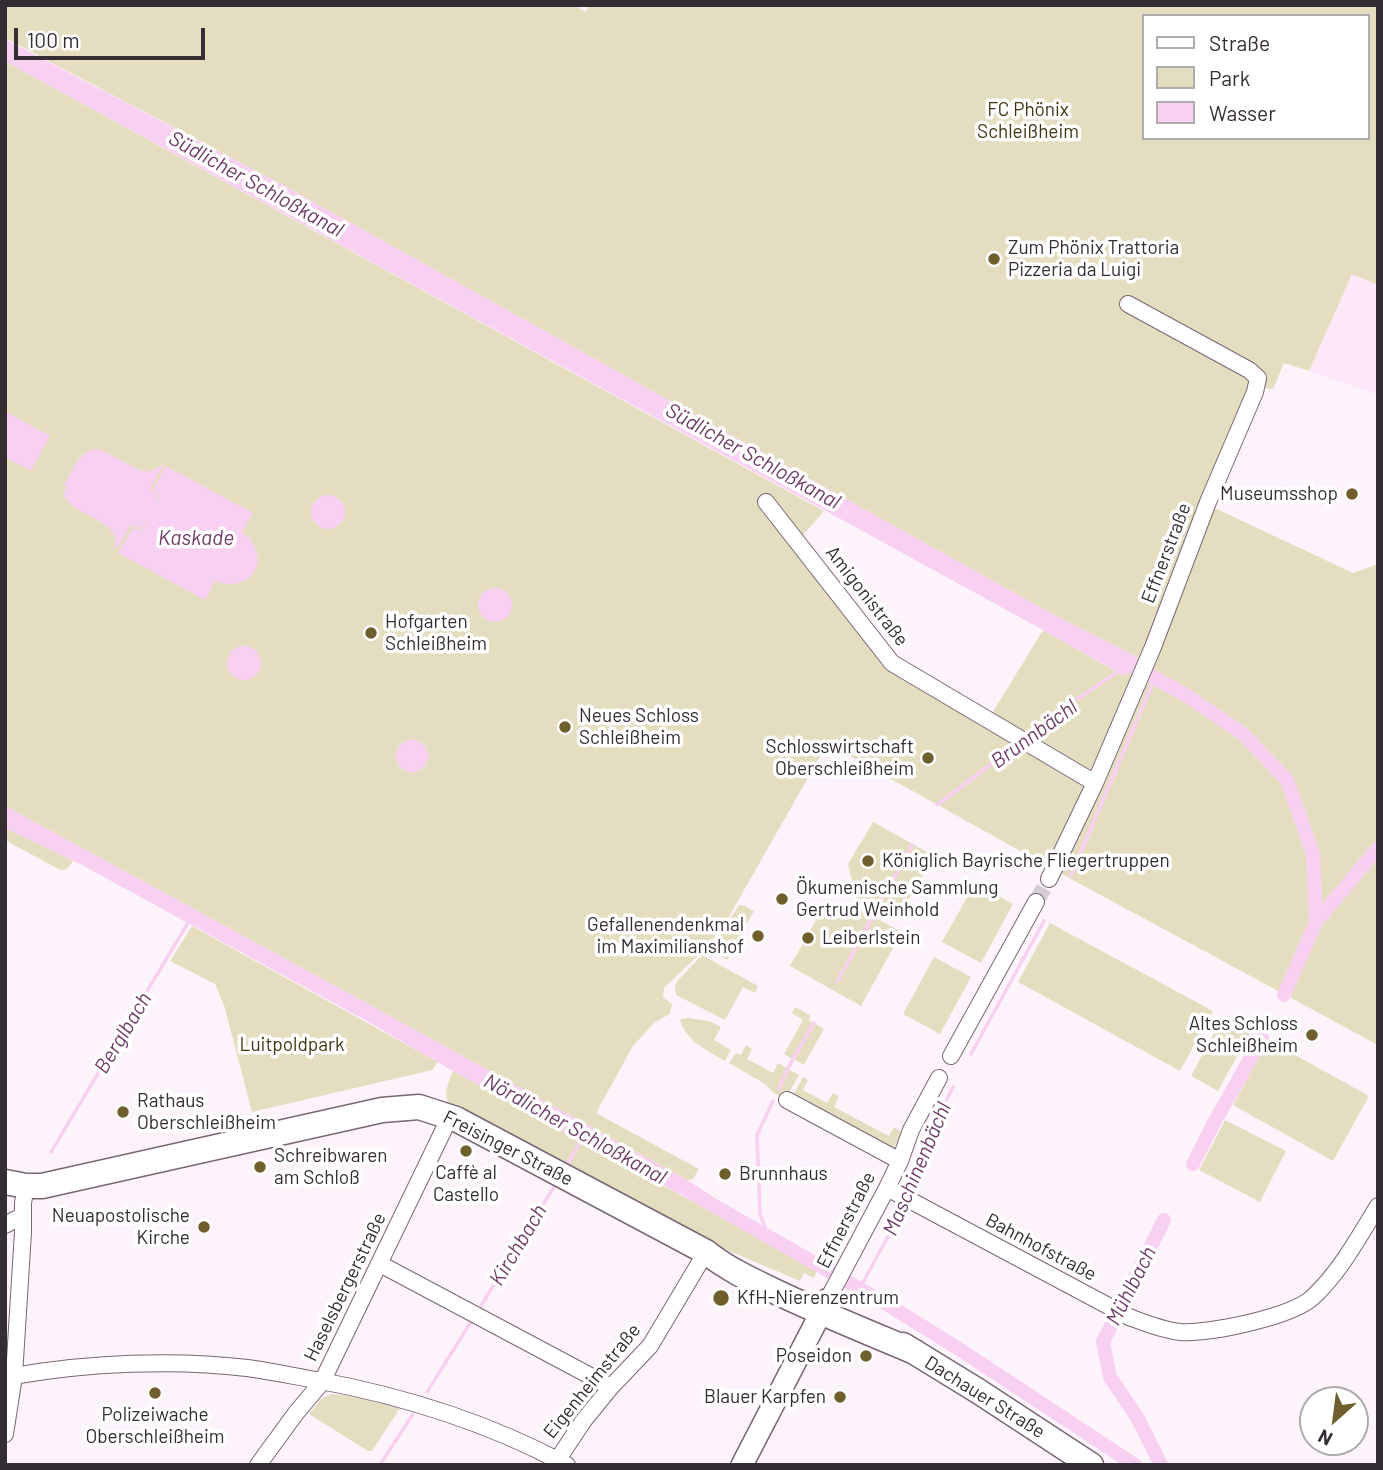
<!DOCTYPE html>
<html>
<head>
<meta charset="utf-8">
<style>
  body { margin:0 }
  #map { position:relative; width:1383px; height:1470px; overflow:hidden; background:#fdf4fb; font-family:Barlow,sans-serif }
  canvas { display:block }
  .frame { position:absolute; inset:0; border:7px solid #352d34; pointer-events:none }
  .legend { position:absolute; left:1142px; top:14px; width:228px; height:126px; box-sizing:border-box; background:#fff; border:2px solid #aeabae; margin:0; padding:9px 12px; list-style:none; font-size:21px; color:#352d34 }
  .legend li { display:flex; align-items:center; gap:14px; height:35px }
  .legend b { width:35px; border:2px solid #aeabae }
  .north { position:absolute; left:1299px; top:1386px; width:70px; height:70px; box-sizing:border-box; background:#fff; border:2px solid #aeabae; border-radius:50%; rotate:208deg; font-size:19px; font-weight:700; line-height:28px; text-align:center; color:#352d34 }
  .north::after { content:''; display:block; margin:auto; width:24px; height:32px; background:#6e5f2d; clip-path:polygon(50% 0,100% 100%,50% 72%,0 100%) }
  .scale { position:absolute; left:14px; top:28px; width:191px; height:32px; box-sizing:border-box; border:4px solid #352d34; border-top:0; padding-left:9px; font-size:21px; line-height:24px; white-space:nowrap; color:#352d34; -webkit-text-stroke:5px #fff; paint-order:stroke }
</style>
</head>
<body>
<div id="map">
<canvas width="1383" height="1470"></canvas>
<div class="frame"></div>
<ul class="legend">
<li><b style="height:9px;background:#fff"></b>Straße</li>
<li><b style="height:19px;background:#e5ddc0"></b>Park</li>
<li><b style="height:19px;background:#f8d0f1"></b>Wasser</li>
</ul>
<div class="north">N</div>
<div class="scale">100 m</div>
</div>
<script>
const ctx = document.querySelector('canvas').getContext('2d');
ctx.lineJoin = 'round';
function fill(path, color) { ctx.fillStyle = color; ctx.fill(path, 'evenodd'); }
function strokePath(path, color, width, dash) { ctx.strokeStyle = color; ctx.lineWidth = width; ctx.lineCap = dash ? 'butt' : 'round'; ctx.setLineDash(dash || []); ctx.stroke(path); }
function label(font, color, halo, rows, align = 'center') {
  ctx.font = font + ' Barlow,sans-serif'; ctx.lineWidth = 7; ctx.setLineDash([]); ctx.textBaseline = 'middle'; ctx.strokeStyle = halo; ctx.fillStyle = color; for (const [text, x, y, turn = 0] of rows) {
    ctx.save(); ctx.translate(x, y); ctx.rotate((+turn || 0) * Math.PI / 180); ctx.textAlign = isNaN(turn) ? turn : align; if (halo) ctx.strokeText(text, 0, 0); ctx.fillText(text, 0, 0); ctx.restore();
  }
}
fill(new Path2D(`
  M1352,274L1378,285V395L1309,371Z`), '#fde8f9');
fill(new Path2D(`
  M5,5H573L586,12L589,5H1378V285L1352,274L1309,371L1284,363L1273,389L1252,387L1204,503L1353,573L1378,564V1045L1058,872L848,755L832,749L825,755H821L727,920L705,949L664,988L663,997L672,1004L670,1014L655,1022L633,1046L596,1113L699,1169L693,1179L687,1180L379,1010L5,806V61L824,511L799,540L897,662L991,715L1043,630L1124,676L1137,657L1054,615L290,189L5,38ZM1143,16H1367V138H1143Z
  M873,822L934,856L897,920L856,898L848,864Z
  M5,824L73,861C70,867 67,870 60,870L5,840Z
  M975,883L1013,904L981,963L942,942Z
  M739,905H743L754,911L735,945L731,944L728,949L731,953L727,960L710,949Z
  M851,905L902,932L861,1006L790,966L818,917Z
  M1050,923L1213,1011L1180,1071L1018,982Z
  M192,926L438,1062L432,1070L428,1071L252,1112L224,1005L215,984L170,961Z
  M702,955L758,986L755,993L743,987L725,1020L676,995L675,985L678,980Z
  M934,957L971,977L940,1034L903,1014Z
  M795,1007L810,1015L809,1020L824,1029L804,1065L784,1054L803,1020L792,1013Z
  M689,1018L709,1021L721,1027L714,1040L731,1050L725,1061C707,1050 685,1041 680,1019Z
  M1222,1018L1250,1033L1218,1091L1191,1076Z
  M1268,1040L1369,1096L1333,1161L1233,1105Z
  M746,1045L752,1049L747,1059L773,1073L778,1063L799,1075L788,1094L782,1097L774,1093L765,1084L729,1063L736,1053L741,1055Z
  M453,1071L708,1210L712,1204L819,1266L814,1278L804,1273L800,1281L715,1245L450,1104C442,1094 449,1082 453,1071Z
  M803,1077L808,1080L803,1090L827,1103L833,1093L839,1096L834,1107L889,1136L894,1127L901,1132L893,1151L793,1096Z
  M1225,1120L1286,1151L1260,1202L1199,1170Z
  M331,1394L353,1396L400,1408L372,1451H368L309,1414L321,1399Z`), '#e5ddc0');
fill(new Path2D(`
  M5,39L290,189L1054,615L1137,657L1136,668L1125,676L1043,630L5,61Z
  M5,411L50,436L31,471L5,457Z
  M95,449L101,450L141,471C149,472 154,471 161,465L163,466L150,489L156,493L159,504C160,499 158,493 153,489L166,466L253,513L242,532C274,556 253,595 215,581L205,600L118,553L132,529H142L151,521L141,528L130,526L117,549L115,548C122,520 75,517 64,496L66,486L64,485C73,470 78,453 95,449Z
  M311 512a17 17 0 1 1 34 0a17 17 0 1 1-34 0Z
  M478 605a17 17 0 1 1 34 0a17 17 0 1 1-34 0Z
  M227 663a17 17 0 1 1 34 0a17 17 0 1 1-34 0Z
  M396 756a16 16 0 1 1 32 0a16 16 0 1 1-32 0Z
  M5,806L379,1010L687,1180L715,1198L709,1210L453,1071L372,1024L82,865L5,828Z`), '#f8d0f1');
strokePath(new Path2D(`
  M1027,737L1070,704L1120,670
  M937,805L1018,744
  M1071,875L1155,678
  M837,982L912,845
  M971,1054L1044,921
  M779,1089L788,1068L814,1023
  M51,1152L189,921
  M567,1165L583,1137
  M909,1194L912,1175L918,1156L953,1087
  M768,1235L760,1214L757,1135L773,1101
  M860,1288L905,1205
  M481,1306L555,1185
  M427,1392L471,1322
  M380,1465L413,1414`), '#f8d0f1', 3.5);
strokePath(new Path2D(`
  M1135,667L1186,695L1243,734L1287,780L1313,854L1316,922L1284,995
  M1316,922L1378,848
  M1193,1164L1215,1121L1262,1038
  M697,1196L885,1303L959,1349L1135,1465
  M1161,1465L1137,1417L1110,1377L1103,1342L1164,1220`), '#f8d0f1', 14);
strokePath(new Path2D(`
  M1036,902L1049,879`), '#d5ccd3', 16, [16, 8]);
const minor = new Path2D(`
  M766,502L892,663L1095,783
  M1049,879L1095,783L1153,647L1208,502L1255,392L1258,378L1249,370L1128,304
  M951,1056L1036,902
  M787,1100L900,1161
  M887,1188L1129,1317C1145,1323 1162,1330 1180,1332C1209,1334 1292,1317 1313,1297C1340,1272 1358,1238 1378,1206
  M5,1225L22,1216
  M380,1264L611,1387
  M828,1299L887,1188L900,1161L911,1130L939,1078
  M14,1376C86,1363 175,1359 247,1368C270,1371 293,1376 316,1380C403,1396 489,1423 567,1465
  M5,1434L14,1376L23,1232V1203L26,1186
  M258,1465L296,1413L322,1382L445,1127L449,1116
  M554,1465L584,1420L611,1387L650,1346L706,1252`);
const secondary = new Path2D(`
  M742,1465L828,1299`);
const primary = new Path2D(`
  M5,1182L26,1186H42L382,1110L419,1107L456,1119L706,1252C726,1268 749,1279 772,1290C818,1312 867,1332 915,1352
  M903,1345L978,1391L1091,1465`);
strokePath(minor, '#786674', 18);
strokePath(secondary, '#786674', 24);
strokePath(primary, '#786674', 27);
strokePath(minor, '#fff', 16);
strokePath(secondary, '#fff', 21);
strokePath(primary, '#fff', 24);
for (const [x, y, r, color] of [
  [994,259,7,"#6e5f2d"],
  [1352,494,7,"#6e5f2d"],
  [371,633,7,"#6e5f2d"],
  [565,727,7,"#6e5f2d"],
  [928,758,7,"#6e5f2d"],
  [868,861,7,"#6e5f2d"],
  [782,899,7,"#6e5f2d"],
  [758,936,7,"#6e5f2d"],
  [808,938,7,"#6e5f2d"],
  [1312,1035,7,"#6e5f2d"],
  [123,1112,7,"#6e5f2d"],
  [466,1151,7,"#6e5f2d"],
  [260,1167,7,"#6e5f2d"],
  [725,1174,7,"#6e5f2d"],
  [204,1227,7,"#6e5f2d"],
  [721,1298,9,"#6e5f2d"],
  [866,1356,7,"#6e5f2d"],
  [155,1393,7,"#6e5f2d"],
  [840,1397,7,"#6e5f2d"]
]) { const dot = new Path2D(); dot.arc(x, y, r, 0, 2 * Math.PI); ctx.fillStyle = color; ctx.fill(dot); strokePath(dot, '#fff', 2.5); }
label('19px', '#413612', '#fff', [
  ["FC Phönix",1028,110],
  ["Schleißheim",1028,132],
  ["Luitpoldpark",292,1045]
]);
label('19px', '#352d34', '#fff', [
  ["Zum Phönix Trattoria",1008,248],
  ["Pizzeria da Luigi",1008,270],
  ["Museumsshop",1338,494,"right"],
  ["Hofgarten",385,622],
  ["Schleißheim",385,644],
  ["Neues Schloss",579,716],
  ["Schleißheim",579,738],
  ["Schlosswirtschaft",914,747,"right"],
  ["Oberschleißheim",914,769,"right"],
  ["Königlich Bayrische Fliegertruppen",882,861],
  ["Ökumenische Sammlung",796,888],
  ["Gertrud Weinhold",796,910],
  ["Gefallenendenkmal",744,925,"right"],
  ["im Maximilianshof",744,947,"right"],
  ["Leiberlstein",822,938],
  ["Altes Schloss",1298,1024,"right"],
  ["Schleißheim",1298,1046,"right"],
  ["Rathaus",137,1101],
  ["Oberschleißheim",137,1123],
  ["Schreibwaren",274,1156],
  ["am Schloß",274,1178],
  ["Caffè al",466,1173,"center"],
  ["Castello",466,1195,"center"],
  ["Brunnhaus",739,1174],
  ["Neuapostolische",190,1216,"right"],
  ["Kirche",190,1238,"right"],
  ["KfH-Nierenzentrum",737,1298],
  ["Poseidon",852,1356,"right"],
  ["Blauer Karpfen",826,1397,"right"],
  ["Polizeiwache",155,1415,"center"],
  ["Oberschleißheim",155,1437,"center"]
], 'left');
label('19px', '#352d34', '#fff', [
  ["Effnerstraße",1166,553,-69],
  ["Amigonistraße",867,596,52],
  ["Freisinger Straße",508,1148,27],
  ["Effnerstraße",846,1220,-63],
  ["Bahnhofstraße",1041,1247,28],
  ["Haselsbergerstraße",345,1287,-64],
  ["Eigenheimstraße",592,1381,-51],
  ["Dachauer Straße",985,1397,32]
]);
label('italic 21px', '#6f3e68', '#fff', [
  ["Südlicher Schloßkanal",256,184,29],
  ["Südlicher Schloßkanal",753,456,29],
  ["Kaskade",196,538],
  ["Brunnbächl",1034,734,-36],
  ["Berglbach",123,1033,-59],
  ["Nördlicher Schloßkanal",575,1129,29],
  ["Maschinenbächl",917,1169,-67],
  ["Kirchbach",518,1245,-59],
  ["Mühlbach",1131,1286,-63]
]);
</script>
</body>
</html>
